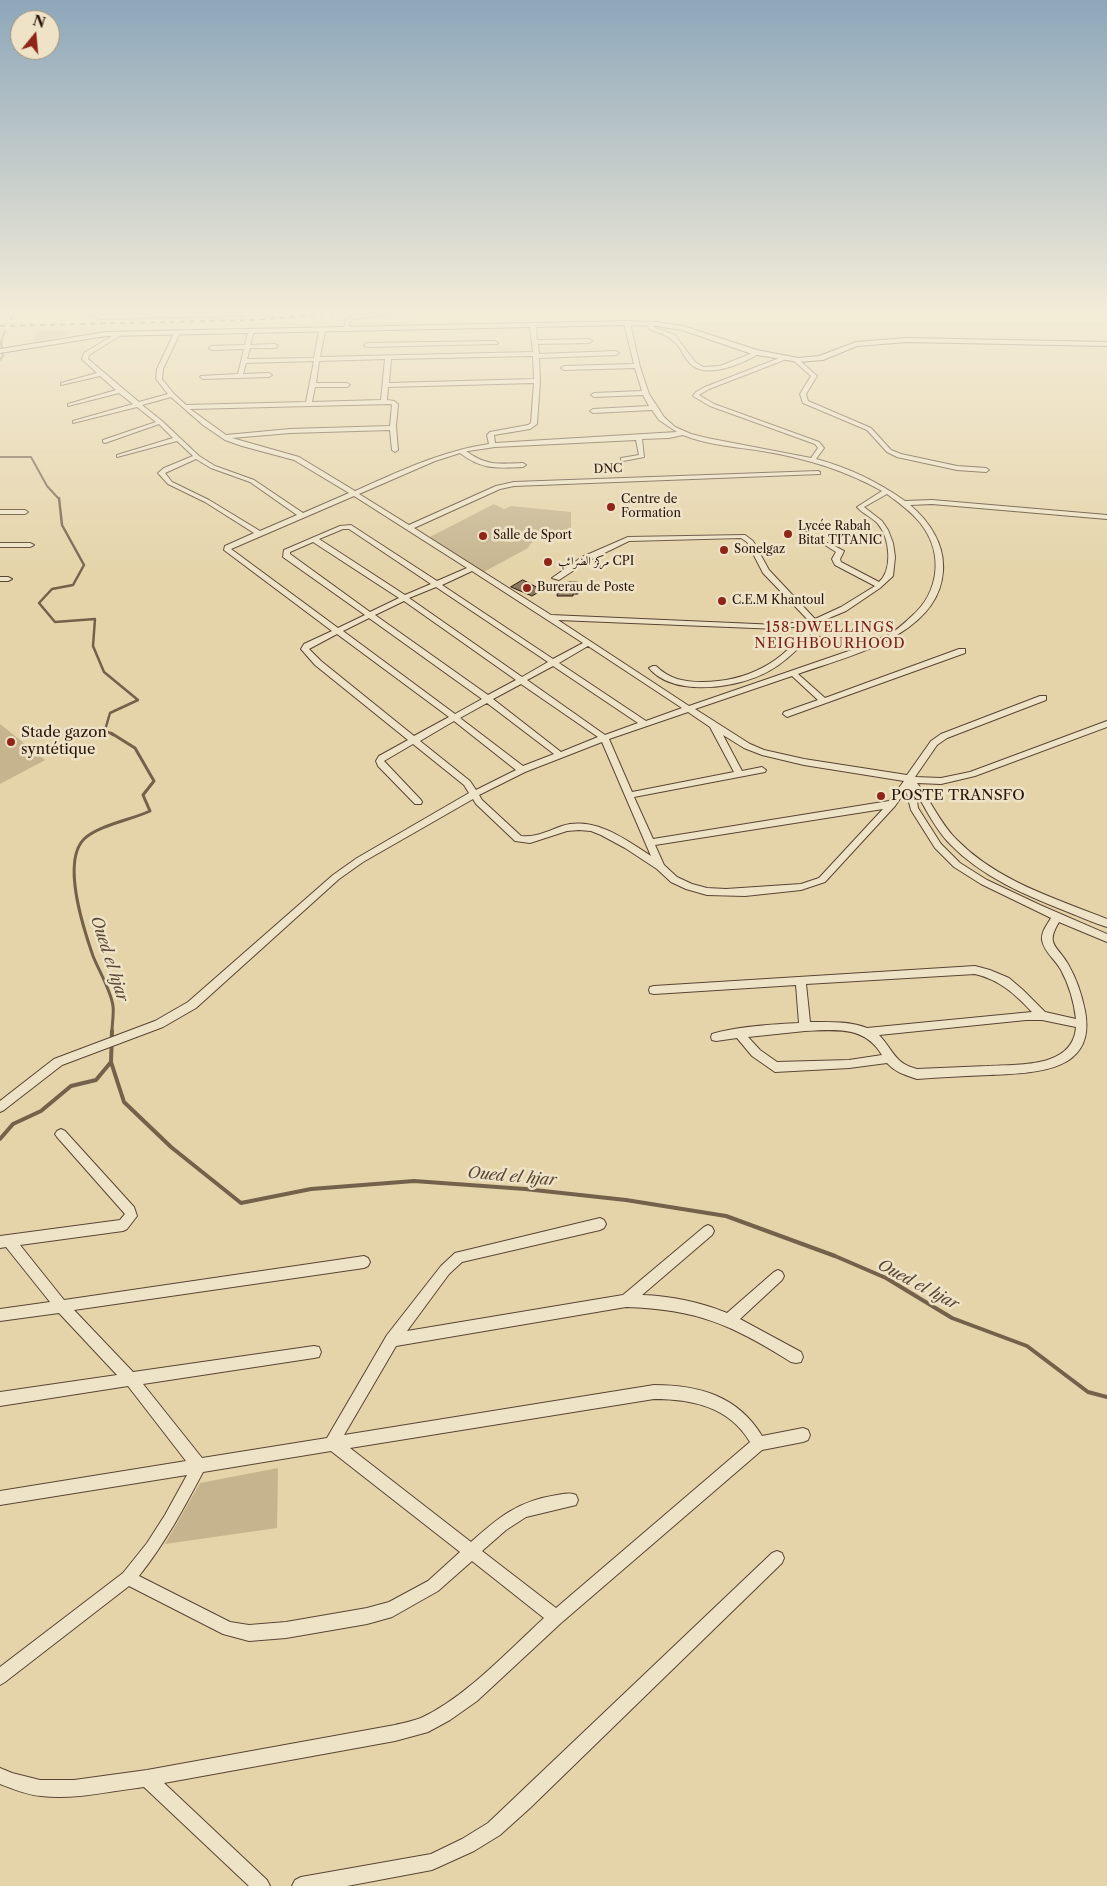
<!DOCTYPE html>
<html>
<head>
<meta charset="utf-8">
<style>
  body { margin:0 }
  #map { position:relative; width:1107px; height:1886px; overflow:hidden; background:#e5d4a9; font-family:"Libre Caslon Text",serif }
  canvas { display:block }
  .north { position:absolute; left:10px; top:10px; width:50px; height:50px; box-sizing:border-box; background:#eee3c7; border:1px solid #a0917d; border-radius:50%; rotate:17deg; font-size:14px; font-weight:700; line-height:20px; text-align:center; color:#2a150d }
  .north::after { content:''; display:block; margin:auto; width:18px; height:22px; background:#8f2418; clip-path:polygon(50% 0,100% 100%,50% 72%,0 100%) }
</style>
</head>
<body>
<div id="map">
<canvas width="1107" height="1886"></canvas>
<div class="north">N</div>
</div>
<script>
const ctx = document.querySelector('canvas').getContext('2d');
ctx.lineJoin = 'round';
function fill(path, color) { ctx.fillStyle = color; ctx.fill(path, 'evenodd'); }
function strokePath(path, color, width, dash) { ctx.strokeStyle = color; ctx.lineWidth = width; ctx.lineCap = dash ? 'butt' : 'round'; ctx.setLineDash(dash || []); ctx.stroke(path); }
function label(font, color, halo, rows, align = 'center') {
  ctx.font = font + ' "Libre Caslon Text",Amiri,serif'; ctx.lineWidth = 5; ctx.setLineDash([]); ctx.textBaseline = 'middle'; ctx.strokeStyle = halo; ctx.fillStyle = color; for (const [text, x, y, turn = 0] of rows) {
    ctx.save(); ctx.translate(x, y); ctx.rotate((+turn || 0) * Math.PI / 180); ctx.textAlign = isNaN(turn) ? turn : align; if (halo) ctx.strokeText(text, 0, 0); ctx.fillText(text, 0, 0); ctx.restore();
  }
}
fill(new Path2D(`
  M36,330L68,331L69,335L33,343Z
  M494,504L504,509L511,506L571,512V529L569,533L537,534L528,548L480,574L426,539Z
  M0,724L45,760L0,784Z
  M278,1468L277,1528L165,1544L200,1483Z`), '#c5b48e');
strokePath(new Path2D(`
  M11,319L14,313
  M0,360L3,356L1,342L5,331
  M0,457H31L47,486L59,499`), '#74614b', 2);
strokePath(new Path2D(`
  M59,498L62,525L84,565L73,585L52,589L39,603L55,622L95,619L93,646L104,672L138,700L110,713L105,730L113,735`), '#74614b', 2.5);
strokePath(new Path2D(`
  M111,733L135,748L154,781L143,795L150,811C131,820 99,825 84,839C61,862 84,930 93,956C99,971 111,991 113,1006C114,1014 112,1024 112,1032`), '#74614b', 3);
strokePath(new Path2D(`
  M112,1031L111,1062L124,1102L171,1147L241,1203L311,1189L414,1181L525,1189L626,1200L726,1216L835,1256L886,1278L952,1318L1027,1346L1088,1392L1107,1397
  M0,1139L13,1124L41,1111L71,1086L96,1080L111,1062`), '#74614b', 4);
const building = new Path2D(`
  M523,580L542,590L532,596L511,587Z
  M568,582H578V594H573V596H557L558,587H567Z`);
fill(building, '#8b785e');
strokePath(building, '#2a150d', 1);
const minor = new Path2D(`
  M86,313H94L101,315L162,313H272L269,315L100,319Z
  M380,313H401L355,319L351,320L348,331L343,330L347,318L354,315Z
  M627,321L630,323L640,367L649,394L664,417L675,427L691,434L707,438L811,458L818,448L815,444L710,406L693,396L696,392L705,387L782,357L784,358V360L709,389L699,395L714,404L819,442L824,448L816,459C850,468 878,482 905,501L932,500L1107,515V519L932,504L910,505C929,521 945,544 943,571C939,636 848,656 798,674L825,698L959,649H965V653L787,717L783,714L784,712L818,700L792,676L695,709L750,744L764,750L804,759L907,775L931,741L941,734L1040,696H1046V700L947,738L937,745L915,777L941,778L970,772L1107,721V727L975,776L941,784L917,783C931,801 940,823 956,839C997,881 1054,898 1107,919V927C1094,923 1081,917 1068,912C1025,895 982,877 950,844C935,829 927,810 916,793L918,808L941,844L960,863L987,880L1040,905L1107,934V942L1059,922C1045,945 1057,945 1068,964C1076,978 1082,995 1085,1011C1097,1073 1033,1073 990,1075C965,1076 941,1077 917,1079C905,1075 895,1072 887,1063L849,1068L775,1072L752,1056L737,1038L716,1041L712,1040L711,1037L712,1034C734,1027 775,1024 799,1023L796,985L654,994L650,993L649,990L650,987L654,986L975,966L990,970L1009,978L1023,990L1045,1012L1076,1019C1074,1002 1069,985 1061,970C1055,959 1044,952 1042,940C1041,932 1047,925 1051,918L981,884L954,867L935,848L911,810L906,790L895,806L825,882L801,890L745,896L707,895L686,889L671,882L657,869L625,848L601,835L591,831L579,830L567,831L530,843L515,841L476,804L473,799L363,862L339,879L196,1008L163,1027L62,1065L4,1110L0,1112V1101L54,1059L155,1021L188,1002L333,875L357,858L469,793L464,785L413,744L384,761L421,800L422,802L421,804H415L378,766L376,761L379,756L408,740L315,665L301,649L304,644L332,631L224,550L225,546L254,533L205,502L168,484L158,473L164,468L193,456L177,441L117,457V455L173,438L159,424L105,443L103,442V440L156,422L137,407L73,423V421L133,404L119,393L68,406V404L116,390L100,376L61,385V383L97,373L82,359L84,353L117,333H121V335L89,355L88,359L139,402L168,394L156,379L157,369L174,333L177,331L180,333L163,369L162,379L174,394L186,405L306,402L314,361L246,363L243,374L269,373L272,375L269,377L203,379L200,377L201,376L238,374L244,349L212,350L209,348L212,346L245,345L248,332L251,330L254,332L250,345L275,344L278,346L275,348H250L247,359L314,358L319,331L322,329L325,331L320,357L533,352L530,327L533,325L536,327L537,340L589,339L592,341L589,343L538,344L539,354L616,351L619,353L616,355L539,358L540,381L537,424L530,429L494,435L495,443L677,432L659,420L652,410L593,413L590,411L593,409L649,406L643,395L594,397L591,395L594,393L642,391L635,368L564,370L561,368L564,366L634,364L624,323ZM533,356L534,379L389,383L391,359ZM385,359L381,400L312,402L315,387H347L350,385L347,383H316L319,361ZM534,383L531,423L528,425L490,432L487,435L489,444C441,451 398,472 355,491L299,457L232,438L290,433L390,430L392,450L395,452L398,450L396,426L398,404L394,401L387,400L388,387ZM171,397L203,425L225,440L242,446L294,460L349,493L303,513L254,480L215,466L199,456L162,421L142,405ZM391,404L392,405L390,426L290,429L226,435L190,409ZM683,435C708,445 736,447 762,451C805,458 845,470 882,491L857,507C863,514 872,517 878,524C890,538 893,570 879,582L841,562L840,559L844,551L842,550L829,543H825V545L836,552L832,559L835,565L875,586L841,607L815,619L769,570L753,541L745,535L628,537L582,557L552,578L559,580L588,561L629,541L741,538L747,542L763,573L809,621L778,625L551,615L414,528L500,489L514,486L820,474V472L818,471L514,482L496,486L409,525L359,494L435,461L460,453C482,470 497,468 523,467L526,465L523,463C499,464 486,466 466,451H468L495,447L636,440L639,455L621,458V460L623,461L644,457L642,439L669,438ZM196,459L211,468L250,482L297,515L260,531L209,500L172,482L165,473ZM887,494C899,503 912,512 921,524C944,554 939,592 912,616C903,624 892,635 881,638C875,640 868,638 862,638C844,638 826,637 808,637L817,623L846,611L880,588L893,576L895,557L893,543L888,530L882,521L864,507ZM354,496L467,568L437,581L351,525L340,526L284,550L283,557L365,615L338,628L231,549ZM343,529H349L431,584L405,595L319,539ZM313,542L399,598L370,612L290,554V552ZM472,571L583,643L553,659L442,585ZM436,587L548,662L522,677L409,598ZM404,601L516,680L488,695L375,615ZM369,618L482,699L455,714L343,631ZM558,620L778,629L808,625C784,663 746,682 702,682C684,682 669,679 656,666H653L649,668C674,698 739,688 769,671C783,663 794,653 805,641L872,643L689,706ZM337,634L449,717L414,736L321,661L309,649ZM588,646L682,708L646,721L559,663ZM553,666L638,723L605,735L527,680ZM521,684L598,737L561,752L493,699ZM487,703L554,754L523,766L460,718ZM688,712L710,727L734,772L632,792L609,739ZM454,721L516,770L476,790L470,781L420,741ZM723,735L744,748L762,755L804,765L904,781L889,801L653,839L634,797L765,772L766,770L762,767L742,771ZM602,742L651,856C625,839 594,816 562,826C548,831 535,838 521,836L482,800L479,795L525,772ZM883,809L819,878L801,884L726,889L707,888L692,884L677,877L664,865L655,845ZM975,974C1000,980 1015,994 1032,1012L867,1028C849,1021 829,1022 810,1022L806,984ZM1026,1020H1042L1076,1027C1073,1069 1017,1064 987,1066C964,1067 940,1068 917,1069C894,1063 894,1051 879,1035ZM805,1031C835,1030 864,1025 882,1055L849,1060L777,1062L760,1050L748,1037Z
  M648,323H652L653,327L675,335L695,362L703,367L720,366L755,352L760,353C745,363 709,378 693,366C688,362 684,356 681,350C673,337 663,334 649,329Z
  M495,341L498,343L497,344L367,347L364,345L367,343Z
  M794,359H798L817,376L806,394L808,401L871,428L891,450L901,454L957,466L986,468L989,470L986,472L957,470L897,457L887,452L867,430L803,403L800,394L811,376L794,361Z
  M0,510H25L28,512L25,514H0Z
  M0,543H30L34,545L30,547H0Z
  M0,577H8L12,579L8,581H0Z
  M61,1129L65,1131L134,1207L137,1216L127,1229L123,1231L20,1245L64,1300L364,1256L368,1258L370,1262L368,1266L364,1268L74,1310L133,1372L314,1346L319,1347L321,1352L319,1357L314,1358L143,1384L202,1458L327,1438L387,1335L441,1266L455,1253L600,1218L604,1220L606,1224L604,1228L600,1230L462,1262L449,1274L407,1331L623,1295L704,1227L708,1225L712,1227L714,1231L712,1235L642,1295C671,1296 700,1302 727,1313L774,1272L778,1270L782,1272L784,1276L782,1280L740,1319L801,1352L803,1357L801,1362L796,1363L791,1362C732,1325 697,1309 626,1307L396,1346L344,1435L654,1385C699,1385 738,1396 762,1436L803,1428L808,1430L810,1435L808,1440L803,1442L762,1450L561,1623L477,1701L450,1720L428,1732L395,1741L164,1783L267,1880L270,1886H249L144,1787C111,1791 75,1800 41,1796C27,1795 13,1789 0,1784V1768L12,1773L40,1780H74L147,1770L395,1725C403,1723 413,1721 421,1718C466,1697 508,1651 544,1618L472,1561L438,1591L392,1617L367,1624L286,1638L249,1641L223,1634L129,1586L5,1682L0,1685V1667L123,1573L147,1543L165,1515L187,1475L0,1505V1491L186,1461L128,1386L0,1406V1392L117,1375L59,1313L0,1321V1309L50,1302L6,1247L0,1248V1236L120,1220L125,1214L57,1137L55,1134L57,1131ZM654,1399C693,1399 729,1407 750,1442L556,1608L482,1551L506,1530L526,1517L576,1505L578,1500L576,1495C569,1492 564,1494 557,1495C518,1501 499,1517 471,1542L350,1448ZM331,1451L460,1552L428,1581L389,1602L367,1608L286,1622L249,1625L230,1622L139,1576C165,1543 184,1508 203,1472Z
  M777,1551L782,1553L784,1558L782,1563L530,1808L500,1835L474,1851L432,1870L347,1886H292L295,1880L301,1877L431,1854L462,1839L488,1823L772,1553Z`);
const secondary = new Path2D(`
  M627,321L656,322L683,326L757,350L798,358L819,356L856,342L907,338L1107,342V346L907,342L857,346L823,360L798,362L752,354L682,330L656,326L627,325L106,336L0,353V349L106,332Z`);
strokePath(minor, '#594534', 2);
strokePath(secondary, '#2a150d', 2);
fill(minor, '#eee3c7');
fill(secondary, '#eee3c7');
strokePath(new Path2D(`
  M0,326L251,320L339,313`), '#2a150d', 2, [5, 5]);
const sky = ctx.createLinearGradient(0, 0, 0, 577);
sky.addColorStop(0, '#8da7ba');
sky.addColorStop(0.54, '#f3ecd8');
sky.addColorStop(1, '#f3ecd800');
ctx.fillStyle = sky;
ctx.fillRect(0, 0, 1107, 577);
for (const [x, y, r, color] of [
  [611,507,5,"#8f2418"],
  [788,534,5,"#8f2418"],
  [483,536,5,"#8f2418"],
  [724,550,5,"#8f2418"],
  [548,562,5,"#8f2418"],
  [527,588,5,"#8f2418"],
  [722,601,5,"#8f2418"],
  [11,742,5,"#8f2418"],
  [881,796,5,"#8f2418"]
]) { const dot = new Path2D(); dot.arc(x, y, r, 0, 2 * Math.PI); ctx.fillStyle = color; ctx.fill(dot); strokePath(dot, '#eee3c7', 2); }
label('12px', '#2a150d', '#eee3c7', [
  ["DNC",608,469,-2]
]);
label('12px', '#2a150d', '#eee3c7', [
  ["Centre de",621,500],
  ["Formation",621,514],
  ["Lycée Rabah",798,527],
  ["Bitat TITANIC",798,541],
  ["Salle de Sport",493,536],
  ["Sonelgaz",734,550],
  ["مركز الضرائب CPI",558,562],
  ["Burerau de Poste",537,588],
  ["C.E.M Khantoul",732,601]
], 'left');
ctx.letterSpacing = '1px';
label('14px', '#7a1f14', '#eee3c7', [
  ["158 DWELLINGS",830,628],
  ["NEIGHBOURHOOD",830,644]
]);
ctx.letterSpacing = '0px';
label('15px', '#2a150d', '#eee3c7', [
  ["Stade gazon",21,733],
  ["syntétique",21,750],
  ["POSTE TRANSFO",891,796]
], 'left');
label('italic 16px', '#5b4736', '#eee3c7', [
  ["Oued el hjar",109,959,72],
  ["Oued el hjar",512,1177,5],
  ["Oued el hjar",918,1285,28]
]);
</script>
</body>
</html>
